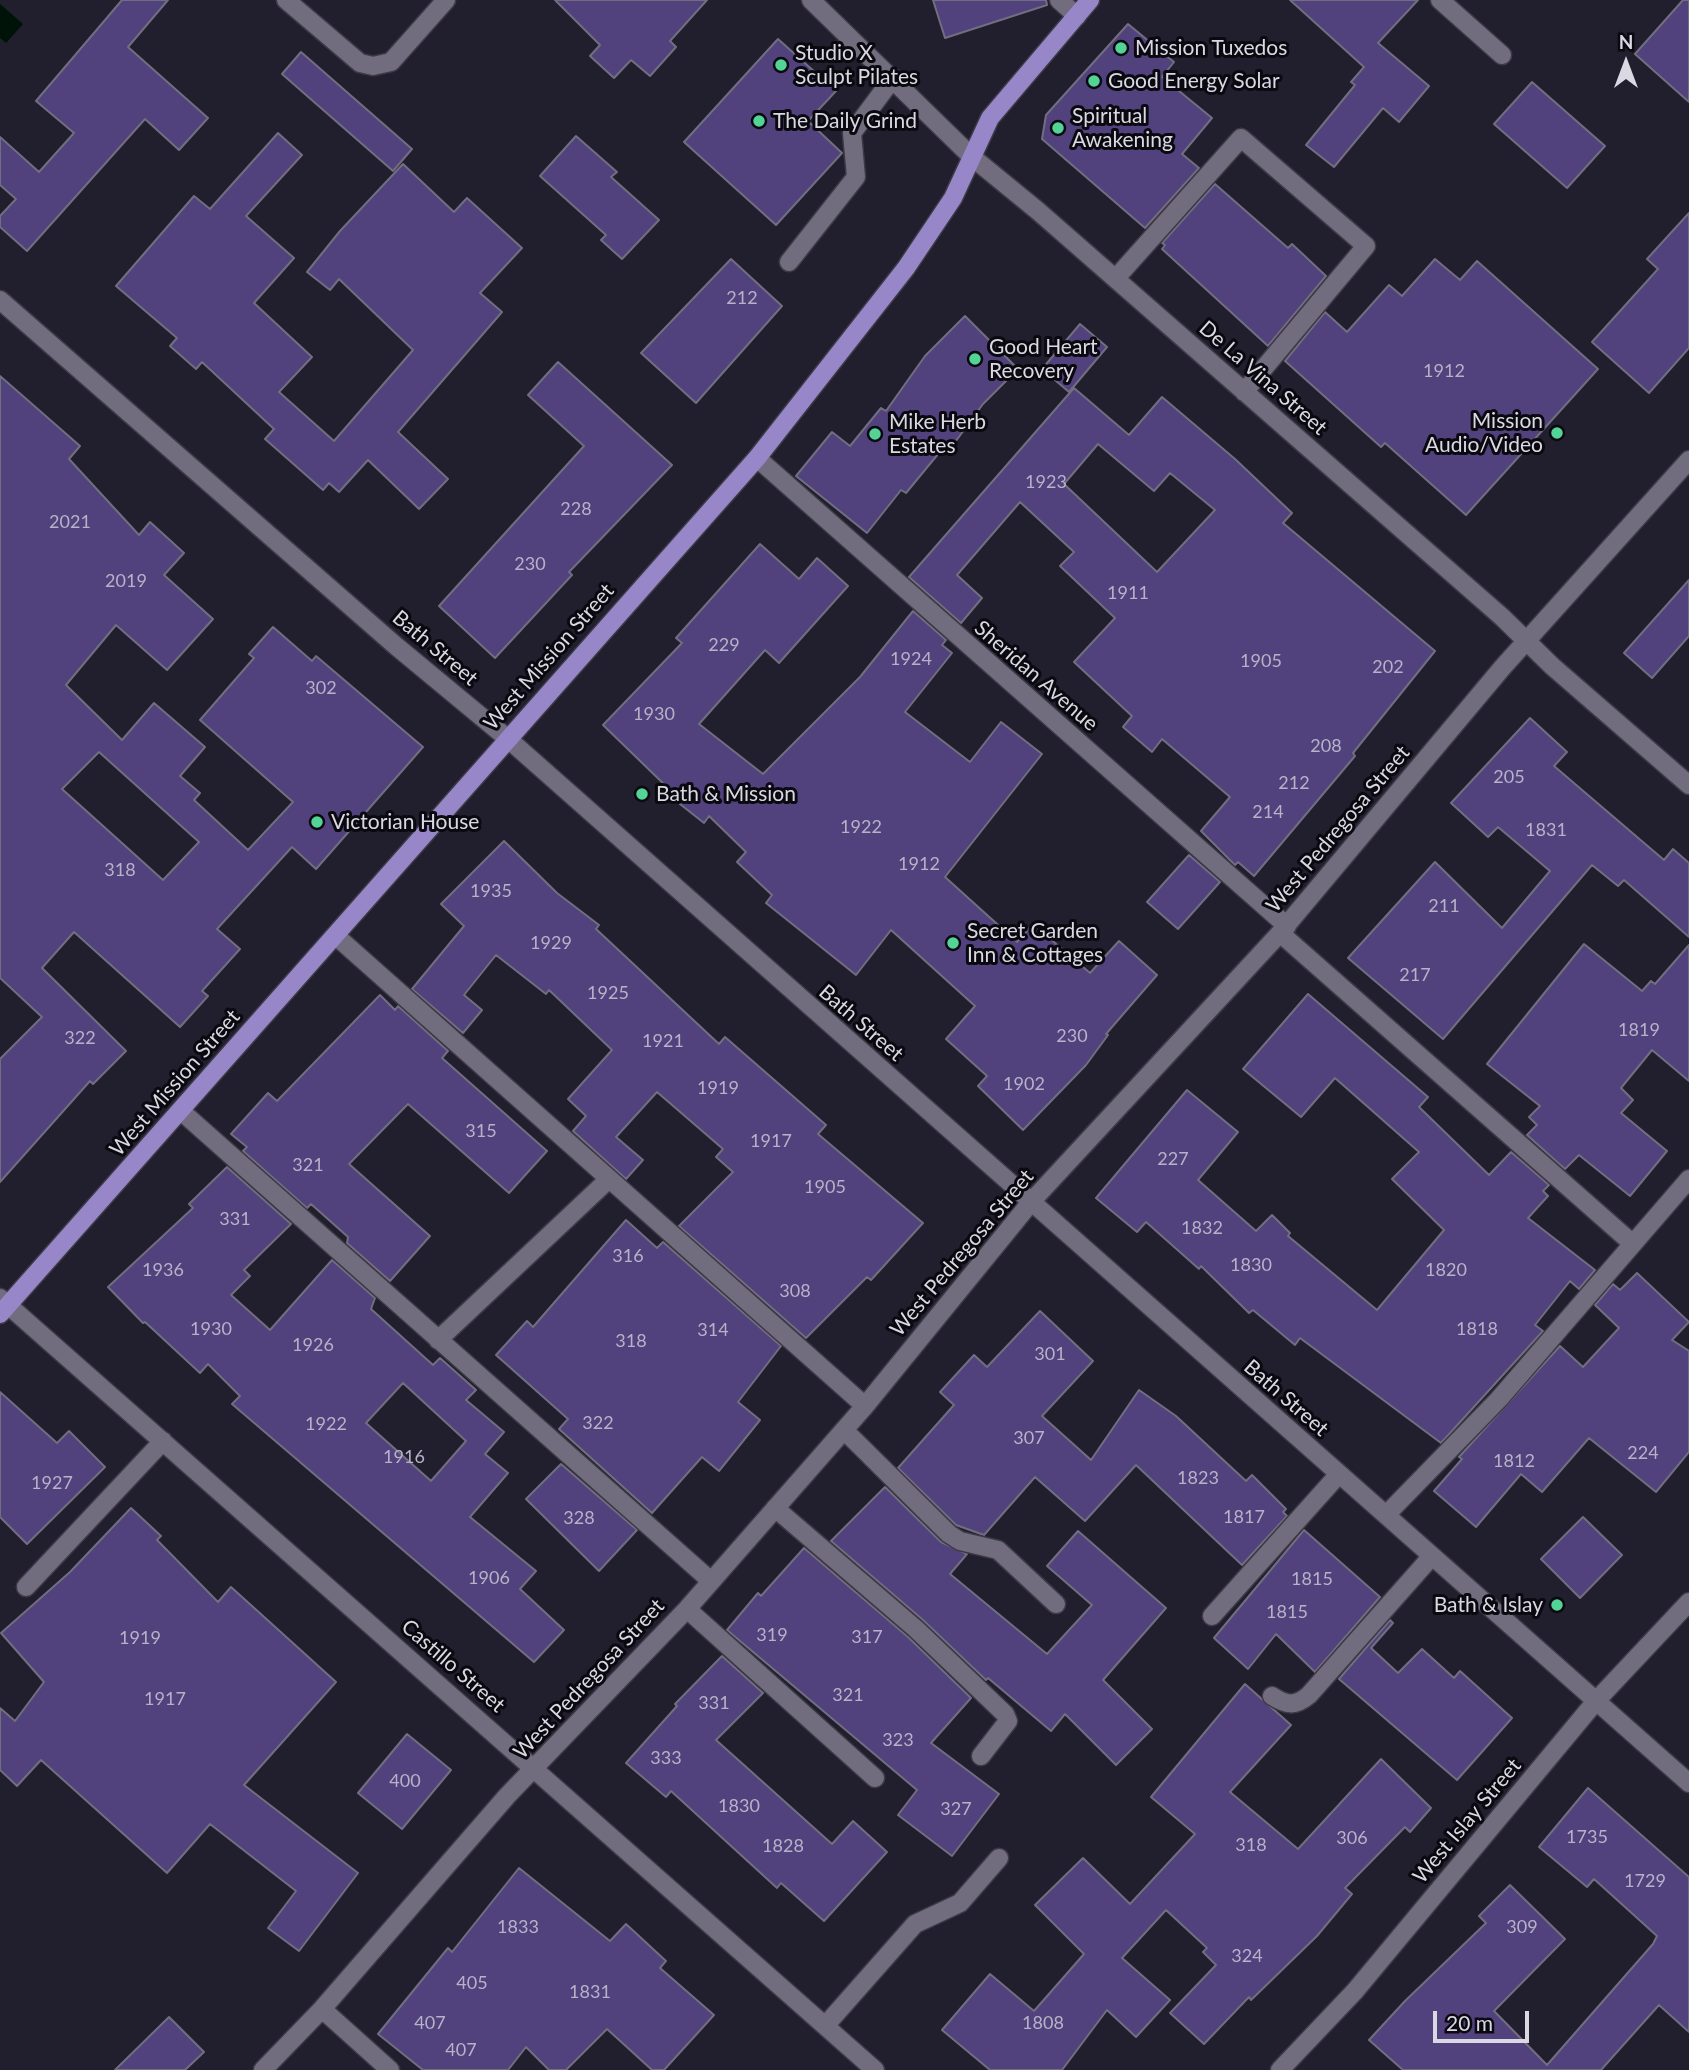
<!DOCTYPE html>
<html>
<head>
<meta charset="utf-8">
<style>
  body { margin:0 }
  #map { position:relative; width:1689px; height:2070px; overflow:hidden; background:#211e2d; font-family:Lato,sans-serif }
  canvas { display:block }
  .north { position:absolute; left:1591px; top:28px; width:70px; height:70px; -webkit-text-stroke:5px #0b0910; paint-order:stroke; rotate:0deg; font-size:19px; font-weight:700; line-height:28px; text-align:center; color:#dad8e2 }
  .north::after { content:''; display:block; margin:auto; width:24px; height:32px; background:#dad8e2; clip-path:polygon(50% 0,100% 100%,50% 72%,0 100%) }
  .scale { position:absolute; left:1433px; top:2011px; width:96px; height:32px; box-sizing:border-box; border:4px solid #dad8e2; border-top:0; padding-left:9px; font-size:21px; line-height:24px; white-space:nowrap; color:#dad8e2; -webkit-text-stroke:5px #0b0910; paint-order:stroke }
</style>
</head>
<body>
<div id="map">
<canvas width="1689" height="2070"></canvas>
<div class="north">N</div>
<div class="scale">20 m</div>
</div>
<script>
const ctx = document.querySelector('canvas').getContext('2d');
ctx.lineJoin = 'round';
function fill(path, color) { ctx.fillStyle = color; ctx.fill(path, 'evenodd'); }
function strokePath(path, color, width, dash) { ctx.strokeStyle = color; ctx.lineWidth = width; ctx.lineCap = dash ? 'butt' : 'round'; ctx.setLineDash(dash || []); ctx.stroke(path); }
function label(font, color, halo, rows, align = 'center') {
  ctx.font = font + ' Lato,sans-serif'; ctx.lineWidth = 6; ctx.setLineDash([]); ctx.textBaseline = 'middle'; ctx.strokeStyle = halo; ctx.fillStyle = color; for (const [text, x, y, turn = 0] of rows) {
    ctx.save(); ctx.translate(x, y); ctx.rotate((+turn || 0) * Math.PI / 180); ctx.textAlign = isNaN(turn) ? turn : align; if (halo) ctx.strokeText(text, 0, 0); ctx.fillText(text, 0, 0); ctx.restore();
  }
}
fill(new Path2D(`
  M0,4L23,24L6,43L0,38Z`), '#001308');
const building = new Path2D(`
  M122,0H168L128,47L208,118L179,150L145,119L27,251L0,227V216L16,199L0,185V137L39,172L74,133L36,101Z
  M555,0H707L670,41L676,47L650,76L631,60L614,78L590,56L600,45Z
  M933,0H1046L1047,5L945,38Z
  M1290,0H1418L1378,43L1429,86L1399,122L1383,108L1334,167L1306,145L1355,85L1351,82L1364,67Z
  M1683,0H1689V102L1635,54Z
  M1128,24L1174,62L1162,77L1212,118L1182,154L1199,168L1145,228L1042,139L1046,115Z
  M778,39L836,91L808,121L842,153L776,225L684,142Z
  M301,52L412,149L393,171L282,74Z
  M1532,82L1605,146L1567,188L1494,124Z
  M278,133L302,155L246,216L294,258L254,303L312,357L279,392L334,441L413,350L339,279L330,290L307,272L340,231L403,164L454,212L467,198L522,248L480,293L502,312L398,432L448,479L419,509L368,460L339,492L329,483L323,490L265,439L274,429L202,362L196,369L170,346L177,338L116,286L194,196L210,209Z
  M576,136L617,172L611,177L659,220L622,259L601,240L606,235L540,176Z
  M1215,184L1288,248L1292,244L1326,276L1268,346L1162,249L1165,245L1162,243Z
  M1689,213V348L1649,393L1592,342L1658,269L1647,259Z
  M731,259L782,306L696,403L641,353Z
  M1435,259L1460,280L1477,261L1598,369L1466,515L1385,443L1381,447L1285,361L1325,312L1347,332L1389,285L1402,296Z
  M965,316L1018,369L983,404L953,445L948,442L906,493L901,490L867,533L796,476L832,432L850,446L881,408L886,411L925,356Z
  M1080,324L1107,347L1069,392L1042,369Z
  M558,362L672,465L569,572L572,575L495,658L439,606L584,446L528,395Z
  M0,376L80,446L69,459L139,535L150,522L184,553L164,575L213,619L167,670L116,625L66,685L122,740L154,703L205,747L180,776L200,793L194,800L248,850L293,802L200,720L254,658L249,654L273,627L312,661L316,656L423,747L316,869L292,847L217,929L240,949L202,991L208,996L180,1027L74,932L42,968L126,1051L93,1084L90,1081L0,1182V1059L42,1017L0,978ZM99,752L199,842L163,880L62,789Z
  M1074,388L1129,435L1162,397L1235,459L1292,513L1283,523L1435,651L1353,753L1355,756L1254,876L1238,862L1235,865L1201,831L1230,797L1162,739L1152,752L1123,727L1132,716L1074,662L1115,618L1060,566L1074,552L1020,502L957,575L982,598L961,623L909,577ZM1098,444L1154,491L1170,473L1215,510L1157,572L1064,484Z
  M760,544L799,579L817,558L848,586L779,663L765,650L699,724L763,774L860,677L913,611L946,640L942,645L952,653L905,712L970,762L1001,722L1042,754L945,877L1017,942L1033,924L1090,973L1119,941L1157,975L1106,1034L1108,1035L1086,1065L1023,1130L978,1086L987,1076L946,1039L975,1006L891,930L856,975L766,903L772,895L737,862L746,852L709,816L704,823L666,793L669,789L603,725L682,643L676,638Z
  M1689,580V636L1652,678L1624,653Z
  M1530,718L1567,752L1554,766L1664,860L1673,849L1689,863V937L1624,880L1618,886L1592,865L1443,1039L1348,958L1435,862L1502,928L1550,871L1498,827L1488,837L1451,803Z
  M504,841L557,893L599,925L596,929L719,1044L725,1037L826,1125L818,1134L923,1223L871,1280L867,1277L806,1338L679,1226L733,1172L716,1157L723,1149L657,1092L616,1137L643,1160L626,1179L573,1131L586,1116L568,1099L612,1050L549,990L546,994L496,955L464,995L482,1010L463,1033L412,989L464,926L441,904Z
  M1189,855L1220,882L1178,929L1147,902Z
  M1584,944L1642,991L1651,981L1655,984L1689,945V1081L1652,1050L1621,1088L1633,1100L1621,1113L1667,1151L1630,1196L1579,1155L1565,1169L1527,1135L1537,1125L1529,1117L1540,1106L1487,1064Z
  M1308,994L1428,1097L1419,1107L1489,1175L1511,1152L1549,1185L1543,1191L1548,1196L1528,1218L1595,1270L1579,1289L1570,1281L1535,1325L1543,1331L1441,1443L1300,1338L1295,1345L1253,1310L1249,1313L1201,1266L1199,1269L1146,1222L1137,1232L1096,1198L1187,1090L1238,1132L1198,1180L1256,1231L1272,1215L1290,1233L1288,1236L1377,1310L1444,1230L1392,1179L1419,1152L1335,1078L1301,1117L1243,1069Z
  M380,995L395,1010L398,1006L448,1051L442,1058L547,1151L509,1193L408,1104L349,1164L430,1236L390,1281L347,1243L348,1237L311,1204L307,1208L243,1151L247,1147L231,1134L268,1093L277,1101Z
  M227,1167L291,1224L244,1270L250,1276L231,1295L270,1330L332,1260L375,1298L371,1309L433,1365L440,1358L476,1390L466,1400L504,1432L485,1454L508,1473L470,1517L536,1571L520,1589L564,1630L534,1662L232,1404L240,1396L208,1364L200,1373L145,1322L143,1323L108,1287L193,1208L189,1204ZM403,1383L466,1441L431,1481L366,1423Z
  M626,1220L657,1248L663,1242L781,1346L738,1402L760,1420L719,1471L702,1457L652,1513L559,1429L568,1419L496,1355L527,1321L533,1327Z
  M1637,1273L1689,1322L1672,1340L1689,1351V1452L1656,1492L1589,1438L1542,1492L1521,1474L1476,1527L1434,1491L1462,1459L1459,1457L1560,1346L1583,1367L1619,1328L1595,1305L1613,1284L1620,1290Z
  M1040,1311L1093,1361L1042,1416L1091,1460L1139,1390L1176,1416L1246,1481L1252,1475L1286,1509L1283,1512L1287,1516L1242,1565L1136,1465L1085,1521L1035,1477L984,1535L956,1525L898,1468L954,1405L940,1392L974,1355L987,1367Z
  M0,1392L57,1443L69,1431L105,1467L27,1544L0,1517Z
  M561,1464L637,1530L599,1571L526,1499Z
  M885,1487L941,1542L967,1554L950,1574L1047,1654L1092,1605L1047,1566L1078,1531L1166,1608L1103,1680L1152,1729L1116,1765L1065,1714L1051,1731L988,1678L986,1680L923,1620L831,1541Z
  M131,1508L161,1536L157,1540L218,1602L231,1587L336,1682L244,1785L358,1873L299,1951L268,1928L296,1891L210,1824L167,1873L41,1760L17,1786L0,1770V1708L15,1721L44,1682L1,1633L70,1572Z
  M1583,1517L1622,1555L1580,1598L1541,1559Z
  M1304,1530L1380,1597L1315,1672L1276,1634L1248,1669L1214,1638Z
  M804,1548L908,1637L971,1698L931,1743L999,1794L952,1856L898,1815L917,1790L727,1630L758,1593L761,1596Z
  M1390,1620L1393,1623L1371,1648L1398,1673L1422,1649L1454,1678L1460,1671L1512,1718L1457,1780L1339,1679Z
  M722,1656L763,1693L716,1740L832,1844L853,1821L887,1852L824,1921L781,1883L777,1888L671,1791L666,1797L626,1763L677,1706L675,1704Z
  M1245,1684L1291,1725L1230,1792L1298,1849L1381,1759L1431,1808L1410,1832L1405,1827L1345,1888L1352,1894L1317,1936L1251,2000L1249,1997L1204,2044L1170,2013L1216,1965L1203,1952L1207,1948L1166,1910L1122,1958L1170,2000L1136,2037L1107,2010L1062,2070H990L942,2030L990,1974L1034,2011L1084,1954L1035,1905L1083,1858L1130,1904L1195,1834L1151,1797Z
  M407,1734L451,1770L402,1829L358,1793Z
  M1588,1788L1689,1877V2032L1659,2005L1601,2070H1403L1369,2040L1405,2001L1486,1923L1479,1916L1510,1885L1565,1939L1494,2011L1547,2065L1653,1944L1657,1936L1594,1879L1587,1887L1539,1847Z
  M519,1868L610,1941L626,1924L666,1961L660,1968L714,2015L664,2070H652L607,2029L566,2070H549L526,2047L508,2070H423L378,2034L448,1948L452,1952Z
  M169,2017L204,2052L185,2070H115Z`);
fill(building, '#51417c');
strokePath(building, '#716e80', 2);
const minor = new Path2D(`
  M286,0L360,63L373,66L391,62L446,0
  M811,0L972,157L1038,211L1502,617L1552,666L1689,785
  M1059,0L1077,16
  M1440,0L1502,55
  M789,262L856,177L852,133L893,78
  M1116,278L1241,138L1366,246L1244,392
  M0,300L396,646L507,738L1689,1783
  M757,458L1287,926
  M1280,933L1633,1244
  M336,936L865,1406
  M181,1111L711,1581
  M0,1298L875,2070
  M438,1340L609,1179
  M844,1430L949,1534L960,1541L998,1550L1056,1604
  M775,1508L916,1629L1005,1714L1008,1721L981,1756
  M1386,1515L1499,1399L1689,1179
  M26,1587L163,1441
  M687,1609L875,1778
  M1212,1616L1339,1474
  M1272,1696C1286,1705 1295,1707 1309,1695L1432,1556
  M322,2009L390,2070
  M825,2026L915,1924L960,1903L999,1858
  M263,2070L322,2009L507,1796L687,1609L865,1406L1031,1202L1280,933L1502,668L1689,460
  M1280,2070L1355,1991L1596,1701L1689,1602`);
const major = new Path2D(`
  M0,1314L757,458L906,268L953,198L990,118L1090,0`);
strokePath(minor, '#3d3a46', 21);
strokePath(major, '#3d3a46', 21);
strokePath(minor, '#716d7f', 18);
strokePath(major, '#9786c8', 18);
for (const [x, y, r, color] of [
  [1121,48,7,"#53d396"],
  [781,65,7,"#53d396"],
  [1094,81,7,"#53d396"],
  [759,121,7,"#53d396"],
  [1058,128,7,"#53d396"],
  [975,359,7,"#53d396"],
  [1557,433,7,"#53d396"],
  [875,434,7,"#53d396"],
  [642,794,7,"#53d396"],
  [317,822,7,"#53d396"],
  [953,943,7,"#53d396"],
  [1557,1605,7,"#53d396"]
]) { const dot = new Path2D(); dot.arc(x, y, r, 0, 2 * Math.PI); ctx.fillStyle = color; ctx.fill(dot); strokePath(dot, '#0b0910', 2.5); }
label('18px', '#b8b2c8', null, [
  ["212",742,298],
  ["1912",1444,371],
  ["1923",1046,482],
  ["228",576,509],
  ["2021",70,522],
  ["230",530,564],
  ["2019",126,581],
  ["1911",1128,593],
  ["229",724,645],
  ["1924",911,659],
  ["1905",1261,661],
  ["202",1388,667],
  ["302",321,688],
  ["1930",654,714],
  ["208",1326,746],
  ["205",1509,777],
  ["212",1294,783],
  ["214",1268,812],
  ["1922",861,827],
  ["1831",1546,830],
  ["1912",919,864],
  ["318",120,870],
  ["1935",491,891],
  ["211",1444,906],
  ["1929",551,943],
  ["217",1415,975],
  ["1925",608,993],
  ["1819",1639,1030],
  ["230",1072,1036],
  ["322",80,1038],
  ["1921",663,1041],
  ["1902",1024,1084],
  ["1919",718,1088],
  ["315",481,1131],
  ["1917",771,1141],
  ["227",1173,1159],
  ["321",308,1165],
  ["1905",825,1187],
  ["331",235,1219],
  ["1832",1202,1228],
  ["316",628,1256],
  ["1830",1251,1265],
  ["1936",163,1270],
  ["1820",1446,1270],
  ["308",795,1291],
  ["1930",211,1329],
  ["1818",1477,1329],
  ["314",713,1330],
  ["318",631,1341],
  ["1926",313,1345],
  ["301",1050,1354],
  ["322",598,1423],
  ["1922",326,1424],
  ["307",1029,1438],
  ["224",1643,1453],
  ["1916",404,1457],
  ["1812",1514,1461],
  ["1823",1198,1478],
  ["1927",52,1483],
  ["1817",1244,1517],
  ["328",579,1518],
  ["1906",489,1578],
  ["1815",1312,1579],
  ["1815",1287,1612],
  ["319",772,1635],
  ["317",867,1637],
  ["1919",140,1638],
  ["321",848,1695],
  ["1917",165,1699],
  ["331",714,1703],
  ["323",898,1740],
  ["333",666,1758],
  ["400",405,1781],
  ["1830",739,1806],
  ["327",956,1809],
  ["1735",1587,1837],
  ["306",1352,1838],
  ["318",1251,1845],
  ["1828",783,1846],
  ["1729",1645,1881],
  ["1833",518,1927],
  ["309",1522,1927],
  ["324",1247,1956],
  ["405",472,1983],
  ["1831",590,1992],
  ["407",430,2023],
  ["1808",1043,2023],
  ["407",461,2050]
]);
label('21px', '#dad8e2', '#0b0910', [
  ["Mission Tuxedos",1135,48],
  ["Studio X",795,53],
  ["Sculpt Pilates",795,77],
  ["Good Energy Solar",1108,81],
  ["Spiritual",1072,116],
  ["Awakening",1072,140],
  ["The Daily Grind",773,121],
  ["Good Heart",989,347],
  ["Recovery",989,371],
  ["Mission",1543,421,"right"],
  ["Audio/Video",1543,445,"right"],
  ["Mike Herb",889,422],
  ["Estates",889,446],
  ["Bath & Mission",656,794],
  ["Victorian House",331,822],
  ["Secret Garden",967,931],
  ["Inn & Cottages",967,955],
  ["Bath & Islay",1543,1605,"right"]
], 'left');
label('21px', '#dad8e2', '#0b0910', [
  ["De La Vina Street",1263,378,41],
  ["Bath Street",435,648,40],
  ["West Mission Street",549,657,-49],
  ["Sheridan Avenue",1036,676,41],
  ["West Pedregosa Street",1338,829,-50],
  ["Bath Street",861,1023,41],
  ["West Mission Street",175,1083,-49],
  ["West Pedregosa Street",962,1253,-50],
  ["Bath Street",1286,1398,41],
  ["Castillo Street",453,1666,41],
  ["West Pedregosa Street",589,1679,-47],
  ["West Islay Street",1467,1821,-50]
]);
</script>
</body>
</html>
